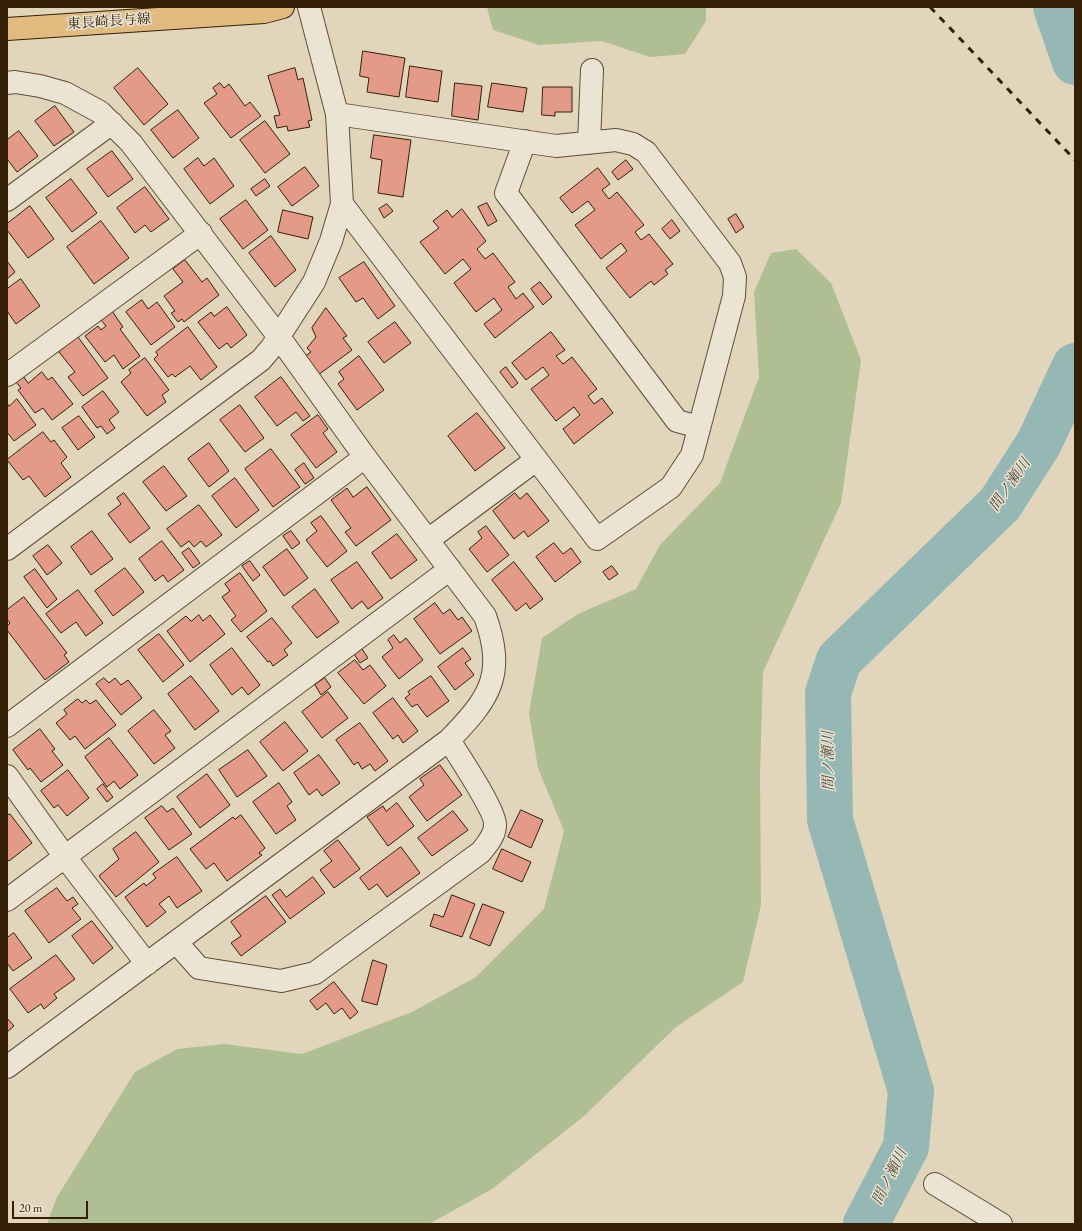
<!DOCTYPE html>
<html>
<head>
<meta charset="utf-8">
<style>
  body { margin:0 }
  #map { position:relative; width:1082px; height:1231px; overflow:hidden; background:#e1d5bc; font-family:"EB Garamond",serif }
  canvas { display:block }
  .frame { position:absolute; inset:0; border:8px solid #342006; pointer-events:none }
  .scale { position:absolute; left:12px; top:1201px; width:76px; height:18px; box-sizing:border-box; border:2px solid #342006; border-top:0; padding-left:5px; font-size:12px; line-height:14px; white-space:nowrap; color:#342006; -webkit-text-stroke:3px #ece4d3; paint-order:stroke }
</style>
</head>
<body>
<div id="map">
<canvas width="1082" height="1231"></canvas>
<div class="frame"></div>
<div class="scale">20 m</div>
</div>
<script>
const ctx = document.querySelector('canvas').getContext('2d');
ctx.lineJoin = 'round';
function fill(path, color) { ctx.fillStyle = color; ctx.fill(path, 'evenodd'); }
function strokePath(path, color, width, dash) { ctx.strokeStyle = color; ctx.lineWidth = width; ctx.lineCap = dash ? 'butt' : 'round'; ctx.setLineDash(dash || []); ctx.stroke(path); }
function label(font, color, halo, rows, align = 'center') {
  ctx.font = font + ' "EB Garamond","Noto Serif JP",serif'; ctx.lineWidth = 3; ctx.setLineDash([]); ctx.textBaseline = 'middle'; ctx.strokeStyle = halo; ctx.fillStyle = color; for (const [text, x, y, turn = 0] of rows) {
    ctx.save(); ctx.translate(x, y); ctx.rotate((+turn || 0) * Math.PI / 180); ctx.textAlign = isNaN(turn) ? turn : align; if (halo) ctx.strokeText(text, 0, 0); ctx.fillText(text, 0, 0); ctx.restore();
  }
}
fill(new Path2D(`
  M487,7H706V21L685,54L650,57L602,41L539,45L493,30Z
  M796,249L831,283L861,360L841,503L763,672L760,773L761,905L743,982L676,1027L584,1116L492,1189L429,1224H47L57,1197L135,1072L177,1049L224,1044L302,1054L412,1012L476,977L544,909L564,831L538,768L529,713L542,638L578,614L636,589L660,545L720,483L759,377L754,292L771,253Z`), '#afbe93');
strokePath(new Path2D(`
  M1056,7L1075,62
  M866,1224L906,1147L911,1091L830,820L828,693L839,660L1000,504L1039,443L1075,366`), '#95b8b5', 46);
const building = new Path2D(`
  M363,51L405,58L399,97L367,92L369,78L360,76Z
  M410,66L442,71L438,102L406,97Z
  M138,68L168,104L144,125L114,88Z
  M295,68L298,80L303,78L312,120L308,121L310,127L288,131L287,126L277,128L274,116L280,115L268,76Z
  M220,83L224,88L229,84L245,106L250,102L261,116L231,138L204,103L217,94L213,88Z
  M455,83L482,86L478,120L452,116Z
  M492,83L527,88L523,112L488,107Z
  M543,87H572V112H555V116L542,115Z
  M55,106L74,132L54,146L35,121Z
  M178,110L199,138L173,158L151,130Z
  M265,121L290,154L265,173L240,140Z
  M19,131L38,156L17,172L7,159V140Z
  M374,135L411,140L403,197L378,193L382,160L371,158Z
  M112,151L133,179L108,197L87,169Z
  M198,158L204,166L214,158L234,186L210,204L184,169Z
  M626,160L633,169L618,180L612,172Z
  M305,167L319,186L292,206L278,187Z
  M598,168L610,184L602,190L609,199L617,192L644,225L635,232L641,240L649,234L673,264L665,270L668,274L654,285L651,281L630,298L606,268L627,251L621,243L601,259L575,225L595,210L588,201L572,213L560,198Z
  M71,179L97,213L72,232L46,198Z
  M265,179L270,186L256,196L251,189Z
  M145,187L169,219L151,232L145,225L135,233L117,208Z
  M246,200L268,230L243,249L220,219Z
  M487,203L497,221L488,226L478,207Z
  M387,204L393,211L384,218L379,209Z
  M30,206L54,239L28,258L7,230V224Z
  M462,209L486,241L477,249L485,259L493,253L515,282L508,287L516,299L523,293L534,307L495,338L484,324L502,310L494,298L476,312L454,283L471,269L463,259L445,274L420,242L439,228L433,221L447,210L452,217Z
  M283,210L313,217L308,239L278,232Z
  M736,214L744,227L736,233L728,219Z
  M672,220L680,231L670,239L662,229Z
  M101,221L129,258L94,284L67,247Z
  M271,236L296,270L275,287L249,253Z
  M185,260L202,282L207,278L219,295L184,322L182,319L178,322L171,313L175,311L164,296L183,282L173,269Z
  M7,261L15,272L7,279Z
  M364,262L395,306L378,319L363,298L356,302L339,278Z
  M21,279L40,306L16,324L7,311V289Z
  M540,282L552,297L543,305L531,289Z
  M142,300L148,309L157,302L175,327L151,345L126,312Z
  M227,307L247,335L231,348L227,343L219,349L198,322L211,312L214,316Z
  M326,308L347,336L343,338L352,350L318,375L304,357L311,352L307,348L316,337L312,328Z
  M112,311L123,327L120,329L140,356L123,369L114,355L105,362L85,336L98,326L101,330L106,326L101,320Z
  M395,322L411,343L384,363L368,342Z
  M188,327L217,367L201,380L190,366L175,377L172,374L168,377L154,359L158,355L156,352Z
  M551,332L565,350L556,356L563,364L572,357L597,389L588,396L594,404L602,398L613,413L574,444L563,429L580,415L574,407L556,421L531,389L549,375L543,367L526,380L512,363Z
  M78,337L108,378L83,396L68,377L75,372L59,352Z
  M359,356L384,390L357,410L338,384L344,379L339,372Z
  M145,358L169,390L162,395L166,402L147,416L121,382L131,373L129,370Z
  M506,367L518,383L512,388L500,372Z
  M42,372L48,380L52,377L73,404L52,420L43,408L35,413L18,390L21,388L16,382L23,376L28,383Z
  M281,377L310,416L303,421L296,412L277,426L255,397Z
  M103,391L119,412L109,420L115,428L107,434L101,426L97,428L82,407Z
  M17,399L36,425L14,441L7,432V403L9,406Z
  M240,405L264,438L245,452L220,420Z
  M477,413L505,448L475,471L448,436Z
  M318,415L328,429L323,433L337,452L316,468L291,435Z
  M79,416L95,437L78,450L62,428Z
  M43,432L51,442L54,440L67,457L61,463L71,477L45,497L29,476L23,480L7,460Z
  M209,443L229,471L209,487L188,459Z
  M271,449L300,487L273,507L245,469Z
  M304,463L314,478L305,484L295,470Z
  M164,466L187,496L166,511L143,482Z
  M235,478L259,510L236,528L212,496Z
  M367,487L391,520L356,546L345,532L351,528L331,500L347,488L353,497Z
  M124,493L150,528L130,543L108,514L121,504L117,498Z
  M515,493L520,499L527,493L549,521L528,537L524,531L514,539L493,511Z
  M199,505L222,535L206,547L201,541L194,547L189,541L181,547L167,529Z
  M321,516L347,551L327,567L306,540L317,531L311,523Z
  M486,526L509,555L487,572L469,549L482,538L478,532Z
  M92,531L113,559L91,575L71,547Z
  M291,531L300,543L292,549L283,536Z
  M397,534L417,560L391,579L372,553Z
  M162,541L184,570L168,582L163,575L155,581L139,559Z
  M554,543L563,554L571,548L581,562L555,582L536,557Z
  M48,545L62,563L47,575L33,556Z
  M189,548L200,563L193,568L182,553Z
  M287,549L308,578L284,596L263,567Z
  M250,561L260,575L253,581L242,566Z
  M357,562L383,598L368,609L362,601L352,609L331,580Z
  M514,562L543,599L530,609L526,603L516,611L492,580Z
  M612,566L618,574L609,580L603,572Z
  M125,568L144,592L113,616L95,591Z
  M35,569L57,599L47,608L24,577Z
  M240,573L267,611L241,632L231,620L236,616L222,597L230,591L225,584Z
  M315,589L339,622L317,638L292,607Z
  M78,590L103,623L86,636L76,622L61,633L46,614Z
  M24,597L67,653L64,655L69,662L45,680L7,630V626L10,623L7,619V610Z
  M435,603L443,614L450,609L458,620L462,617L472,631L440,654L414,619Z
  M199,615L203,621L210,615L225,634L190,662L167,631L186,616L191,621Z
  M272,618L292,643L284,650L288,655L273,666L270,661L268,662L247,637Z
  M159,634L184,665L163,682L138,650Z
  M394,635L400,643L406,638L423,660L399,679L382,657L393,648L388,640Z
  M232,648L260,685L248,695L242,687L232,695L210,665Z
  M463,648L471,659L465,663L474,675L455,690L438,667Z
  M362,649L368,658L360,663L354,654Z
  M355,660L363,670L370,665L386,686L364,704L338,673Z
  M191,676L219,711L195,730L168,694Z
  M431,676L449,701L427,717L417,704L412,707L405,698L410,694L408,692Z
  M104,678L109,683L115,678L121,685L128,680L142,698L121,715L96,684Z
  M325,678L331,687L321,695L315,685Z
  M328,692L348,718L322,738L302,712Z
  M393,698L418,731L403,743L398,735L393,739L373,713Z
  M78,699L82,703L86,700L90,704L96,700L116,725L85,749L75,736L70,740L56,723L67,714L64,710Z
  M154,710L171,731L165,735L175,748L154,764L128,731Z
  M285,722L308,751L283,771L260,742Z
  M360,723L388,761L375,771L370,764L362,769L358,762L354,765L336,740Z
  M40,729L55,749L52,751L63,765L41,782L30,768L28,770L13,750Z
  M109,738L138,775L120,789L114,781L107,787L85,757Z
  M248,750L267,776L237,797L219,770Z
  M319,755L340,783L322,796L317,789L309,795L294,773Z
  M440,765L462,795L427,821L409,797L424,785L420,779Z
  M68,770L89,798L67,816L58,805L54,808L41,791Z
  M207,774L230,805L200,828L177,797Z
  M279,783L292,802L287,806L296,820L276,834L253,802Z
  M103,784L113,797L107,802L97,789Z
  M397,803L414,826L388,846L367,817L383,806L386,811Z
  M162,806L167,812L173,808L192,834L169,850L145,818Z
  M521,810L543,820L531,848L508,837Z
  M453,811L468,830L432,856L418,838Z
  M10,814L32,843L9,861L7,859V816Z
  M241,815L265,848L259,853L262,855L227,881L214,863L206,869L190,849L233,817L235,819Z
  M136,832L159,862L116,897L99,876L119,859L113,849Z
  M338,840L360,869L334,888L320,870L332,861L324,851Z
  M401,847L420,873L387,897L377,884L369,890L360,878Z
  M502,849L531,862L522,882L493,869Z
  M177,857L202,891L177,908L169,896L159,904L166,912L147,927L125,897L144,883L146,886L156,878L153,874Z
  M313,877L325,893L290,919L272,895L280,889L286,897Z
  M57,888L67,901L73,897L78,904L72,908L81,919L49,943L25,911Z
  M452,895L475,904L462,937L430,926L434,914L443,917Z
  M266,896L286,922L241,956L231,943L241,936L231,922Z
  M483,904L504,912L490,946L470,938Z
  M92,921L113,948L93,964L72,936Z
  M14,933L32,958L13,971L7,963V938Z
  M56,955L75,979L54,994L57,998L44,1009L41,1004L28,1013L10,989Z
  M373,960L387,965L377,1005L362,1001Z
  M334,982L358,1012L350,1019L342,1008L334,1014L326,1003L317,1010L310,1001Z
  M7,1018L14,1026L7,1032Z`);
fill(building, '#e49a88');
strokePath(building, '#342006', 1);
const minor = new Path2D(`
  M7,83L15,82L40,86L65,93L100,112L131,143L279,337L365,457L485,616C506,675 490,698 449,740L7,1067
  M337,114L556,146L616,140L633,144L646,152L730,263L735,277L734,296L692,455L671,487L597,539L342,204
  M525,141L506,193L677,421L699,427
  M589,143L592,70
  M7,200L112,123
  M7,375L201,233
  M428,540L536,460
  M7,549L261,360L272,347L314,282L331,241L342,204L337,114L309,7
  M7,726L365,457
  M7,776L65,857L147,964
  M7,900L450,569
  M177,943L199,968L281,981L315,973L481,852C487,844 495,836 495,825C496,811 458,755 449,740
  M935,1184L1001,1224`);
const major = new Path2D(`
  M7,29L264,12L283,7`);
strokePath(minor, '#5f4d34', 24);
strokePath(major, '#342006', 24);
strokePath(minor, '#ece4d3', 22);
strokePath(major, '#e0ba7e', 22);
strokePath(new Path2D(`
  M930,7L1075,160`), '#342006', 3, [7, 7]);
label('14px', '#342006', '#ece4d3', [
  ["東長崎長与線",109,22,-4]
]);
label('italic 15px', '#514e3b', '#ece4d3', [
  ["間ノ瀬川",1010,485,-55],
  ["間ノ瀬川",829,761,-91],
  ["間ノ瀬川",890,1177,-64]
]);
</script>
</body>
</html>
